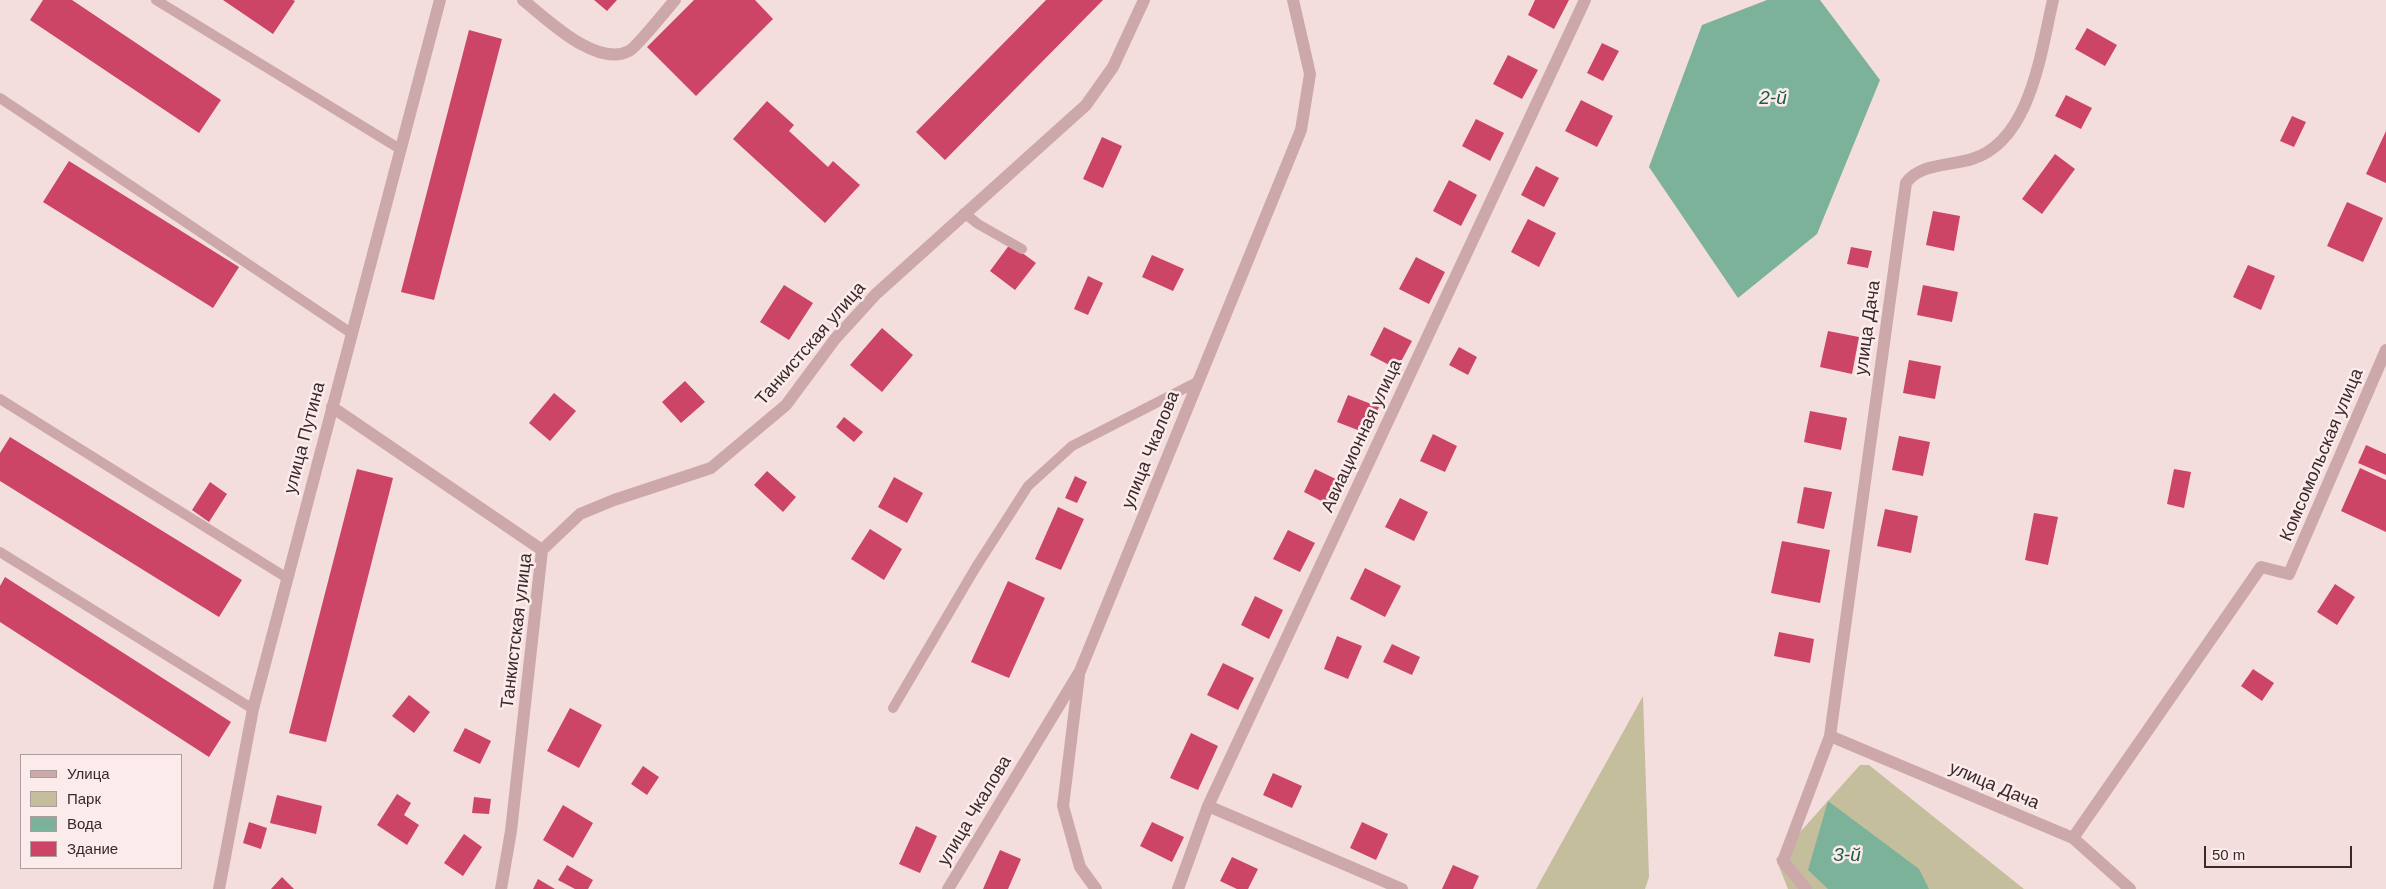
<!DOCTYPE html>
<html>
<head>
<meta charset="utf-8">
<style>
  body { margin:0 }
  #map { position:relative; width:2386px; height:889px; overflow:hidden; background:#f4dedd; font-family:Arial,sans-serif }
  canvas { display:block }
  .legend { position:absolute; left:20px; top:754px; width:162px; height:115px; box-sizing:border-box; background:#fbebea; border:1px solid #ad9d9e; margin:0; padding:6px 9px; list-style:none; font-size:15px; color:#39292c }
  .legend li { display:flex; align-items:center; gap:10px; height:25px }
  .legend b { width:25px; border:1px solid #ad9d9e }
  .scale { position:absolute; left:2204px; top:846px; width:148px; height:22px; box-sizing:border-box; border:2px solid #39292c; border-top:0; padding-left:6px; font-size:15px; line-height:18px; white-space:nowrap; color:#39292c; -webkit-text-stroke:4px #fbebea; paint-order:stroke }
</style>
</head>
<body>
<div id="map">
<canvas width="2386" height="889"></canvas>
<ul class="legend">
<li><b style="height:6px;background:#cda8aa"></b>Улица</li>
<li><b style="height:14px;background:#c4be9c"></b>Парк</li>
<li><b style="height:14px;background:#7bb299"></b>Вода</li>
<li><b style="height:14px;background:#c46"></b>Здание</li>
</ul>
<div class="scale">50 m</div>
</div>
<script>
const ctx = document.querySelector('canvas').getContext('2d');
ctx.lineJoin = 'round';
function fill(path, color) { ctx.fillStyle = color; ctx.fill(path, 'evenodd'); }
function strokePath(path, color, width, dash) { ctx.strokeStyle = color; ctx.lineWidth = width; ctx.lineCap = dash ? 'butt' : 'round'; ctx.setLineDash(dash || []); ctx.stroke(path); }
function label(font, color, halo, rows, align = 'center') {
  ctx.font = font + ' Arial,sans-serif'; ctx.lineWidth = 5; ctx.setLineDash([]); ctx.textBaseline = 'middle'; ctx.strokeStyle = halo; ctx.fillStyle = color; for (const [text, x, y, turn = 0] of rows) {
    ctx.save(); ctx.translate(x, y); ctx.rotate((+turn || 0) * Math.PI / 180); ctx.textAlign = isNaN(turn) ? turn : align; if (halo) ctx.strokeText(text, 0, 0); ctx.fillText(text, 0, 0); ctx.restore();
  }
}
fill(new Path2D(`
  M1643,696L1649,877L1645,889H1536Z
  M1860,765H1869L2024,889H1788L1776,859Z`), '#c4be9c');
fill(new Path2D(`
  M1767,0H1820L1880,80L1817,234L1738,298L1649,167L1702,25Z
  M1828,801L1919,869L1929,889H1828L1808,870Z`), '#7bb299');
fill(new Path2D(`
  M43,0H72L221,100L199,133L30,20Z
  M223,0H293L295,1L273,34Z
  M594,0H617L607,11Z
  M694,0H755L773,19L696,96L647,47Z
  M1046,0H1103L945,160L916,132Z
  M1535,0H1569L1554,29L1528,15Z
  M2087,28L2117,45L2105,66L2075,49Z
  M469,30L502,39L434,300L401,292Z
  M1602,43L1619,51L1603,81L1587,73Z
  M1508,55L1538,70L1522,99L1493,84Z
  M2066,95L2092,108L2081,129L2055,116Z
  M1581,100L1613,116L1597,147L1565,131Z
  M767,101L794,125L789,131L828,167L833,161L860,185L825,223L733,139Z
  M2292,116L2306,122L2294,147L2280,141Z
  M1476,119L1504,133L1490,161L1462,146Z
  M2386,131V183L2366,174Z
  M1102,137L1122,146L1103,188L1083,179Z
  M2055,154L2075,169L2042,214L2022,199Z
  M69,161L239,267L213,308L43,202Z
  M1536,166L1559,178L1544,207L1521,195Z
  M1449,180L1477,195L1461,226L1433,211Z
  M2347,202L2383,218L2363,262L2327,246Z
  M1933,211L1960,216L1954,251L1926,245Z
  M1528,219L1556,233L1539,267L1511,252Z
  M1010,244L1036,263L1015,290L990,271Z
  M1851,247L1872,251L1868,268L1847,264Z
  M1152,255L1184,269L1173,291L1142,277Z
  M1416,257L1445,272L1429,304L1399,289Z
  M2248,265L2275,276L2261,310L2233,297Z
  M1088,276L1103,283L1088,315L1074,309Z
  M784,285L813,303L789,340L760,322Z
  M1923,285L1958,292L1952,322L1917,315Z
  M1384,327L1412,341L1397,369L1370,355Z
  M882,328L913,355L882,392L850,365Z
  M1828,331L1859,337L1852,374L1820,367Z
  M1459,347L1477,357L1468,375L1449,365Z
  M1909,360L1941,366L1935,399L1903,393Z
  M685,381L705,402L681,423L662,402Z
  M554,393L576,411L550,441L529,423Z
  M1348,395L1379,407L1368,434L1337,422Z
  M1810,411L1847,418L1841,450L1804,442Z
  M844,417L863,432L854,442L836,427Z
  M1433,434L1457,446L1445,472L1420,461Z
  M1899,436L1930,442L1923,476L1892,470Z
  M10,437L242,580L219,617L0,481V453Z
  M2366,445L2386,454V475L2358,463Z
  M2360,468L2386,480V532L2341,511Z
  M357,469L393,478L326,742L289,733Z
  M1315,469L1342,482L1331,506L1304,492Z
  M2174,469L2191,472L2184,508L2167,504Z
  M767,471L796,497L783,512L754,485Z
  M1075,476L1087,482L1077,503L1065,498Z
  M894,477L923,493L907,523L878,507Z
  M210,482L227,494L209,522L192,510Z
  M1804,487L1832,492L1824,529L1797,523Z
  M1400,498L1428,512L1414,541L1385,527Z
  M1058,507L1084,519L1061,570L1035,559Z
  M1885,509L1918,516L1911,553L1877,546Z
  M2034,513L2058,517L2048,565L2025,560Z
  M870,529L902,549L884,580L851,559Z
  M1288,530L1315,543L1300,572L1273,559Z
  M1782,541L1830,550L1820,603L1771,593Z
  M1365,568L1401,586L1385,617L1350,599Z
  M5,577L231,722L209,757L0,622V586Z
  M1008,581L1045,598L1009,678L971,662Z
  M2335,584L2355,597L2337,625L2317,612Z
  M1255,596L1283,610L1269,639L1241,625Z
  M1779,632L1814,639L1810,663L1774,656Z
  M1337,636L1362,646L1348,679L1324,669Z
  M1392,644L1420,657L1412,675L1383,662Z
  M1223,663L1254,678L1238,710L1207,695Z
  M2253,669L2274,683L2262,701L2241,686Z
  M409,695L430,712L414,733L392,716Z
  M570,708L602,725L579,768L547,751Z
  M465,728L491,741L480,764L453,751Z
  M1191,733L1218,746L1198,790L1170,778Z
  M643,766L659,777L647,795L631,784Z
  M1273,773L1302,786L1292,808L1263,795Z
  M397,794L411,803L404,815L419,825L407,845L377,825Z
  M277,795L322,806L316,834L270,823Z
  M474,797L491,799L489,814L472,813Z
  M563,805L593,823L573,858L543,840Z
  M249,822L267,828L261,849L243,843Z
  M1152,822L1184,837L1172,862L1140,846Z
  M1362,822L1388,834L1376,860L1350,848Z
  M916,826L937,836L920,873L899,864Z
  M464,834L482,847L463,876L444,863Z
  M1000,850L1021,859L1008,889H983Z
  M1232,857L1258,869L1248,889H1237L1220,881Z
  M567,865L593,880L588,889H575L558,880Z
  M1453,865L1479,876L1473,889H1442Z
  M282,877L294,889H271Z
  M538,879L555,889H533Z`), '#c46');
strokePath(new Path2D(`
  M156,0L400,149
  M0,98L351,333
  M964,213L978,224L1022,249
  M0,399L287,578
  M0,552L253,709
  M893,708L976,567L1028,486L1072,446L1197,382`), '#cda8aa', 10);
strokePath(new Path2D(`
  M523,0C547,19 596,68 629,51C636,48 667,9 675,0
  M332,407L542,550
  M1079,675L1063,806L1080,867L1096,889
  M1830,736L2073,838L2130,889
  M1208,806L1402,889
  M2073,838L2261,567L2289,574L2386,350
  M219,889L253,709L440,0
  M501,889L511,831L542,550L580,514L614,500L711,468L786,405L835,339L876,294L1086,105L1113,67L1144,0
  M948,889L1080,671L1301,130L1310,74L1293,0
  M1178,889L1208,806L1585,0
  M1806,889L1783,861L1830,736L1906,183C1920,163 1950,166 1972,159C2031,141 2041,51 2053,0`), '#cda8aa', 12);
label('18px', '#39292c', '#fbebea', [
  ["улица Дача",1868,328,-82],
  ["Танкистская улица",811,344,-49],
  ["Авиационная улица",1362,436,-65],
  ["улица Путина",305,438,-75],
  ["улица Чкалова",1151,450,-68],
  ["Комсомольская улица",2322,455,-67],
  ["Танкистская улица",517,631,-83],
  ["улица Дача",1994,786,23],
  ["улица Чкалова",975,811,-59]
]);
label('italic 19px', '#1c5d41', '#fbebea', [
  ["2-й",1773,99],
  ["3-й",1847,856]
]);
</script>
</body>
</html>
